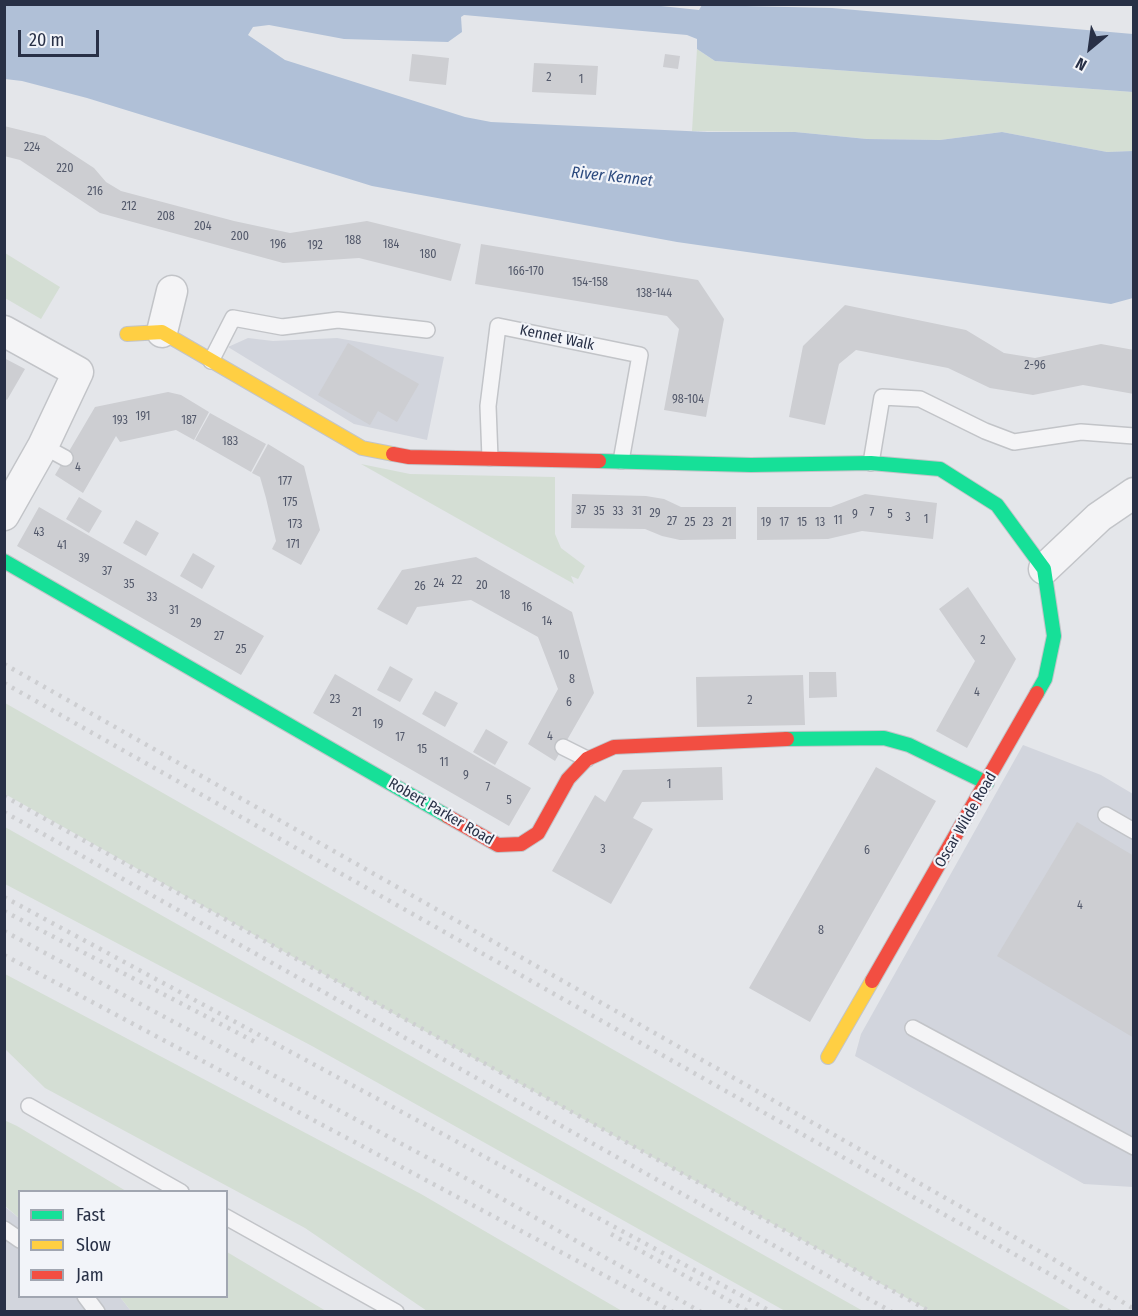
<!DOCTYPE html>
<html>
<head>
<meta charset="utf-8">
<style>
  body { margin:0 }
  #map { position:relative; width:1138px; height:1316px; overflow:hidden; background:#e4e6ea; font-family:"Fira Sans Condensed",sans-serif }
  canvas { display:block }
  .frame { position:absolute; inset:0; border:6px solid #283046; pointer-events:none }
  .legend { position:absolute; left:18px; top:1190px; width:210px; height:108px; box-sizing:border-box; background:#f2f4f9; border:2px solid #a1a6b1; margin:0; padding:8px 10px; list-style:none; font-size:18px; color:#283046 }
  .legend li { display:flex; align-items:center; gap:12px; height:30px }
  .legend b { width:30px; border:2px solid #a1a6b1 }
  .north { position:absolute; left:1060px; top:18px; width:60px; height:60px; -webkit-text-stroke:4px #f2f4f9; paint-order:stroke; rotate:209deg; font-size:16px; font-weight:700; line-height:24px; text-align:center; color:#283046 }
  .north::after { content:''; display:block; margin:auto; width:21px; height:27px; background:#283046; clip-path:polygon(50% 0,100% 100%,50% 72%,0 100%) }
  .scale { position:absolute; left:18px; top:30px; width:81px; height:27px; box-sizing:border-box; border:3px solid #283046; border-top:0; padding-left:8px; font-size:18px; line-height:21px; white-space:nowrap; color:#283046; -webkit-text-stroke:4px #f2f4f9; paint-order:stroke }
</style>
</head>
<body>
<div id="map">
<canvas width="1138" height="1316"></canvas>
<div class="frame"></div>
<ul class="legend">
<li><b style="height:8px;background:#16e098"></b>Fast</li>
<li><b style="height:8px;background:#ffcf43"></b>Slow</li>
<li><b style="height:8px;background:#f24e42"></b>Jam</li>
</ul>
<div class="north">N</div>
<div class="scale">20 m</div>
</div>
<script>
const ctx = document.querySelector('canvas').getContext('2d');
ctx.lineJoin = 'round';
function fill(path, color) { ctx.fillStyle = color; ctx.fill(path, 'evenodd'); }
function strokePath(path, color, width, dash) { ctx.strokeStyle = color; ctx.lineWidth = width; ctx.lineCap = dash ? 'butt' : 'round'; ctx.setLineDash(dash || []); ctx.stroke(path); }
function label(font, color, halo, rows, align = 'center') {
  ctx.font = font + ' "Fira Sans Condensed",sans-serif'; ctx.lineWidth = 4.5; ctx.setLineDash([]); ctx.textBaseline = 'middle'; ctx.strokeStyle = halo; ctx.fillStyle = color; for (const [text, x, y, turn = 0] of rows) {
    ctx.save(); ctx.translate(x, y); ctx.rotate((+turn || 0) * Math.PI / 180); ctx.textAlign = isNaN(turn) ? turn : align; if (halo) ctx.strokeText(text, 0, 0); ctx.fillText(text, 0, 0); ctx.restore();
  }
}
fill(new Path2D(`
  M248,338L273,341L337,338L444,357L427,440L354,424L228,347Z
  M1023,745L1101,775L1133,794V1187L1084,1184L855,1056L861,1034Z
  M4,1206L19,1218L20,1296L120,1297L131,1311H5Z`), '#d2d5dd');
fill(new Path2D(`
  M697,49L715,61L1133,92V151L1107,152L1002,132L940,140L867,139L795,132L692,131Z
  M5,253L60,287L41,319L5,298Z
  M361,464L410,474L555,477V534L561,548L585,566L578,579L571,576L574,584Z
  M5,703L1072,1311H930L403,1019L5,794Z
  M5,827L863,1311H785L312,1046L5,884Z
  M5,974L421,1194L622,1311H427L305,1228L45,1088L5,1049Z
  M4,1120L17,1126L126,1191L20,1192L19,1218L5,1206Z
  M227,1252L326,1311H131L120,1297L226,1296Z`), '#d4ded4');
fill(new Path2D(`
  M5,4H642L699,10L702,5L832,8L1133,34V92L715,61L697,49V39L687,35L464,15L461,17L462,32L448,42L344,39L269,25L253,27L248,35L285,60L465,117L491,122L708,132H795L867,139L940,140L1002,132L1107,152L1133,151V298L1111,304L677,242L372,186L87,98L22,81L5,79Z`), '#b0c0d7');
fill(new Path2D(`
  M412,54L449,58L446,85L409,81Z
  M665,54L680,56L678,69L663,67Z
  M534,63L598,66L596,95L532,92Z
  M4,126L45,136L94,168L106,182L121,191L234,221L290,233L367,221L461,244L451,281L359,258L283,263L100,213L20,160L4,156Z
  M481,244L698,280L724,319L706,417L664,410L679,329L667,316L475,284Z
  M845,305L966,330L1004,353L1035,358L1101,344L1134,350V394L1083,385L1033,395L990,388L948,368L856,350L839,364L825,425L789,417L803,346Z
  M348,343L419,384L397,422L378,411L370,425L318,395Z
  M4,358L25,369L7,400L4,398Z
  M168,392L181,395L209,412L194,440L176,430L120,442L116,436L83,493L55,475L95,407Z
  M210,413L266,444L251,472L195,440Z
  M268,444L304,466L320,530L301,565L272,549L276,541L266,498L260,477L252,473Z
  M572,494L646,496L664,499L681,507H736V539L680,540L662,536L645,529L571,528Z
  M865,494L937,503L933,539L862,531L828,539L757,540V507H831Z
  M79,497L102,511L89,533L66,519Z
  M39,507L264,636L241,675L17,546Z
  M136,520L159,533L146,556L123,543Z
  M193,553L215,566L202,589L180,576Z
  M476,557L572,612L594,693L555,761L528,744L558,689L538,637L471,600L417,607L407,625L377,609L402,570Z
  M968,587L1016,659L967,748L936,731L975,661L939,609Z
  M390,666L413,679L400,702L377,690Z
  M809,672H836L837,697L809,698Z
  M335,674L531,788L509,826L313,713Z
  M803,675L805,725L697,727L696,677Z
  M435,691L458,703L445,727L422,714Z
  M486,729L508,742L495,765L473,752Z
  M722,767L723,800L642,802L633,818L653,829L611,904L552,871L595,795L605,802L623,770Z
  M876,767L936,801L810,1022L749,988Z
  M1077,822L1134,856V1038L997,956Z`), '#cdced2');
const lane = new Path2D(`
  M211,361L233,318L282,327L338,320L427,330
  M43,446L65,458
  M490,458L488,406L498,326L640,355L621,461
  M871,463L882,397L920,399L985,431L1014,442L1081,432L1134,436
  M563,747L587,759
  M1106,815L1134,831
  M913,1028L1134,1147
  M29,1106L181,1192
  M226,1217L396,1312
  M4,1229L20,1240
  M85,1296L97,1312`);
const street = new Path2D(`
  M4,331L78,372L43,446L4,515
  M162,332L172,291
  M1044,569L1099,517L1134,493`);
const fast = new Path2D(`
  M599,461L751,465L871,463L940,469L997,505L1044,569L1054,636L1045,679L1037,693
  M4,561L447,816
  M787,739L884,738L909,745L987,783`);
const slow = new Path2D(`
  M127,334L162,332L362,448L393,454
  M828,1057L872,981`);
const jam = new Path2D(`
  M393,454L409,457L599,461
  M447,816L498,845L521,844L538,833L568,779L587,759L614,747L787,739
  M872,981L1037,693`);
strokePath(lane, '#c2c4c8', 18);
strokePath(street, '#c2c4c8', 33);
strokePath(fast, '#c2c4c8', 16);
strokePath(slow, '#c2c4c8', 16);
strokePath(jam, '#c2c4c8', 16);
strokePath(lane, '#f4f4f6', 15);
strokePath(street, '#f4f4f6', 30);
strokePath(fast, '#16e098', 14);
strokePath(slow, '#ffcf43', 14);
strokePath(jam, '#f24e42', 14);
strokePath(new Path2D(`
  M4,664L1053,1259L1134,1309
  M4,683L1053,1276L1111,1312
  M4,796L931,1312
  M4,812L892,1312
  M4,897L772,1312
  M4,911L257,1043
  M4,931L471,1181L701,1312
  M4,955L673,1312
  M611,1234L749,1312`), '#cdced1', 4.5, [3, 6]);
label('12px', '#52586a', null, [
  ["2",549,78],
  ["1",581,80],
  ["224",32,148],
  ["220",65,169],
  ["216",95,192],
  ["212",129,207],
  ["208",166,217],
  ["204",203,227],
  ["200",240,237],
  ["188",353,241],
  ["196",278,245],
  ["184",391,245],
  ["192",315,246],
  ["180",428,255],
  ["166-170",526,272],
  ["154-158",590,283],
  ["138-144",654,294],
  ["2-96",1035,366],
  ["98-104",688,400],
  ["191",143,417],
  ["193",120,421],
  ["187",189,421],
  ["183",230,442],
  ["4",78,468],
  ["177",285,482],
  ["175",290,503],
  ["37",581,511],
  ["35",599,512],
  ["33",618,512],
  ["31",637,512],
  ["7",872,513],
  ["29",655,514],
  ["9",855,515],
  ["5",890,515],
  ["3",908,518],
  ["1",926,520],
  ["11",838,521],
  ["27",672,522],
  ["25",690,523],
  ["23",708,523],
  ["21",727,523],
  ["19",766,523],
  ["17",784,523],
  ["15",802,523],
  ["13",820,523],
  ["173",295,525],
  ["43",39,533],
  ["171",293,545],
  ["41",62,546],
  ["39",84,559],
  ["37",107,572],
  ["22",457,581],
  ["24",439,584],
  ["35",129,585],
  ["20",482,586],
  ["26",420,587],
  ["18",505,596],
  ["33",152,598],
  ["16",527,608],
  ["31",174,611],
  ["14",547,622],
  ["29",196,624],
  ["27",219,637],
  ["2",983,641],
  ["25",241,650],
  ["10",564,656],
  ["8",572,680],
  ["4",977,693],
  ["23",335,700],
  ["2",750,701],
  ["6",569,703],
  ["21",357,713],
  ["19",378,725],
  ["4",550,737],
  ["17",400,738],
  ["15",422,750],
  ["11",444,763],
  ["9",466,776],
  ["1",669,785],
  ["7",488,788],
  ["5",509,801],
  ["3",603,850],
  ["6",867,851],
  ["4",1080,906],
  ["8",821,931]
]);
label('15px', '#283046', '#f2f4f9', [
  ["Kennet Walk",557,338,12],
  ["Robert Parker Road",441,812,30],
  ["Oscar Wilde Road",966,820,-60]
]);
label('italic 16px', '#2d4b7f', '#f2f4f9', [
  ["River Kennet",612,177,6]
]);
</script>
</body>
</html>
